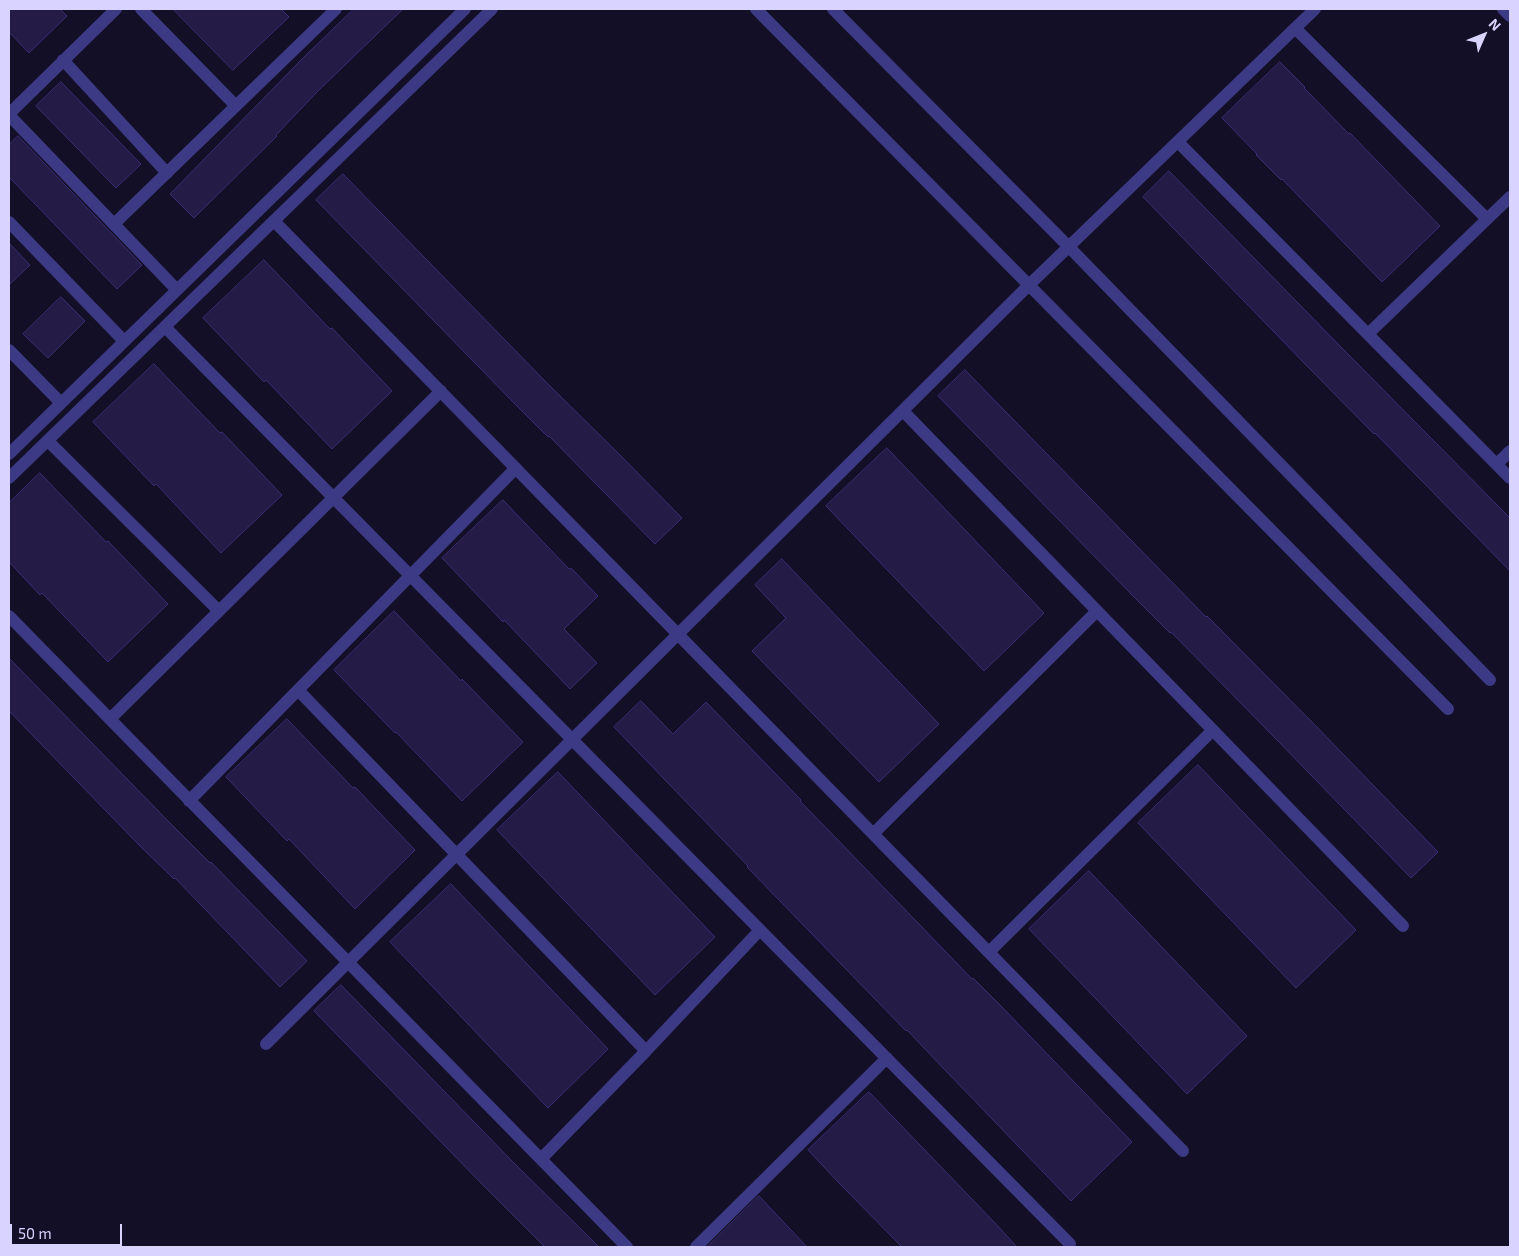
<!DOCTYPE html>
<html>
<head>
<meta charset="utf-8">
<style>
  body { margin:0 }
  #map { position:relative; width:1519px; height:1256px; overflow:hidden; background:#130f26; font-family:"Exo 2",sans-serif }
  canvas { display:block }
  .frame { position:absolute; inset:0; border:10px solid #d9d4ff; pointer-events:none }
  .north { position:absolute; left:1459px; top:10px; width:50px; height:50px; -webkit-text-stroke:4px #130f26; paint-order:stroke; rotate:46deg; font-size:14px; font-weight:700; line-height:20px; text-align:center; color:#d9d4ff }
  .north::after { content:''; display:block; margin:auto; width:18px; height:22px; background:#d9d4ff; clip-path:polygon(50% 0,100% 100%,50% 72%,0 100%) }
  .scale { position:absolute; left:10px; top:1224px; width:112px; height:22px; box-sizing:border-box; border:2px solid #d9d4ff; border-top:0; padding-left:6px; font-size:15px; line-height:18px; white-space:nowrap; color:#d9d4ff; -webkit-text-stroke:4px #130f26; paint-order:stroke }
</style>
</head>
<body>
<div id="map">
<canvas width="1519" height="1256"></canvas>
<div class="frame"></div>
<div class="north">N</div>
<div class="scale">50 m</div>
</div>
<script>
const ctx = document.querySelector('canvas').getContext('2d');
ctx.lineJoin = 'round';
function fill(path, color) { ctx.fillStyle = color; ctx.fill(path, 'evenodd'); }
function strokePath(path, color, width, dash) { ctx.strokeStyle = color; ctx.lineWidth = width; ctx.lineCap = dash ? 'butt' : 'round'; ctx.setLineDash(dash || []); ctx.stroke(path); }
const building = new Path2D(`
  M9,9H60L67,16L29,53L9,32Z
  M173,9H281L289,17L233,70Z
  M354,9H403L318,91L276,135L277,136L194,218L170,194L303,58Z
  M1280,62L1305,87L1304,88L1349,134L1350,133L1440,226L1382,282L1282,179L1281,180L1256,155L1257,154L1222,118Z
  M61,82L141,164L116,188L36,106Z
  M18,136L142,265L117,289L9,177V145Z
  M1169,171L1340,346L1510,518V571L1375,433L1374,434L1308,367L1143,197Z
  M343,174L547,383L619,454L682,518L655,544L549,436L548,437L514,403L316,200Z
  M9,243L30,265L9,285Z
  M264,260L330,329L332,328L392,391L332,449L266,380L264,382L203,318Z
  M61,297L85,321L48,358L23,334Z
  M154,364L220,433L222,432L282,495L221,553L156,484L154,486L93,422Z
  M965,370L1169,579L1206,617L1207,616L1311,721L1438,852L1411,878L1277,740L1171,632L1170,633L1136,599L938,396Z
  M887,448L1044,613L984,671L826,506Z
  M40,473L106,542L108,541L168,604L108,662L42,593L40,595L9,562V503Z
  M503,500L569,569L571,568L598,596L564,629L597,663L570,689L504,620L503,622L442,558Z
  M782,559L939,724L879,782L752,651L786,618L755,585Z
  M394,611L461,681L462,679L523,742L462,801L396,732L395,733L334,670Z
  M9,658L172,825L210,863L211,862L307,961L280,987L175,878L174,879L140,846L9,711Z
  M641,701L673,734L706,702L801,800L800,801L835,837L972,979L973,978L1001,1006L1132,1142L1071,1201L944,1069L907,1030L906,1031L779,900L747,867L748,866L614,727Z
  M287,719L353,788L355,787L415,850L355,909L289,839L287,841L226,777Z
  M1198,765L1356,930L1296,988L1138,823Z
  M558,772L715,937L655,995L497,830Z
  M1089,871L1247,1036L1187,1094L1029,929Z
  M451,884L608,1049L548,1108L390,942Z
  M341,985L511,1160L599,1247H545L479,1181L314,1011Z
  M869,1092L995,1223L1017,1247H902L839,1183L808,1150Z
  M759,1196L807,1247H707Z`);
fill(building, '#241b47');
strokePath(building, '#3b2d73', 1);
strokePath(new Path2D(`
  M141,9L236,106
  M756,9L1448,709
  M833,9L1069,247L1490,680
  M1503,9L1510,16
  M1295,28L1487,219
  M63,60L167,173
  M9,114L116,9
  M9,115L177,290
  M1178,142L1510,478
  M274,221L1183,1151
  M9,222L124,341
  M114,224L336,9
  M165,327L1070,1244
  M1368,334L1510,197
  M9,350L61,403
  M903,411L1403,926
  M48,441L219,611
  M9,454L465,9
  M1497,464L1510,451
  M9,478L492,9
  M9,616L627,1247
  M298,690L646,1051L760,930
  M110,719L441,391
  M189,801L516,468
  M873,834L1097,611
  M989,952L1213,730
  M266,1044L1029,285L1315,9
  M541,1159L646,1051
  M696,1247L887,1058`), '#3d3a85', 12);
</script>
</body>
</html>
